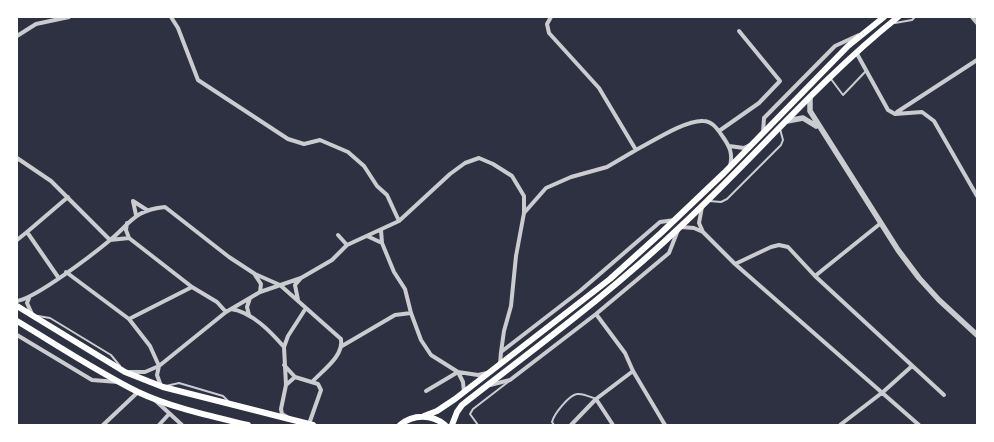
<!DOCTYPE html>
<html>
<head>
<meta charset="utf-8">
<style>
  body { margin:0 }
  #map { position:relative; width:994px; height:442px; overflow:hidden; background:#2d3142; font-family:"Space Grotesk",sans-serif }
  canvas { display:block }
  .frame { position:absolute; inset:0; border:18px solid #fff; pointer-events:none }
</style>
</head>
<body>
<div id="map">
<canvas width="994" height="442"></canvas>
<div class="frame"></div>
</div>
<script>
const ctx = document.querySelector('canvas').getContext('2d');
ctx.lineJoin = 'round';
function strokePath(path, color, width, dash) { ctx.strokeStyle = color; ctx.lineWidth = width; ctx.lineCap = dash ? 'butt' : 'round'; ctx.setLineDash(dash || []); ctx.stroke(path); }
strokePath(new Path2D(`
  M895,23L912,20L915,17
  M831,79L843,95L865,72
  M709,201L721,202L727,199L781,145L783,140L780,129
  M38,316L50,318L111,355L120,366
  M166,386L179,383L223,396L229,402
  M478,425L470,414L473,409L508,382
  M554,425L552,422C554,414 569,395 577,394C583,393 590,397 596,399`), '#caccd0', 2);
strokePath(new Path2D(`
  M171,17L178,28L198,80L288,139L304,144L320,140L348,152L364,166L377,186L387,195L399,221
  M551,17L547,24L549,33L599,88L636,150C652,142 685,120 703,121C713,121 718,130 723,137C730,147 733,154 730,166
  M972,17L977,23
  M17,36L36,24L69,17
  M856,52L888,110L895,114L922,112L934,121L977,196
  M897,112L977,60
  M719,131L759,103L780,81L739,31
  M763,133L764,118L835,46L859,35
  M729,146L744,148L750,145
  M17,158L51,181L110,240
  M136,215L133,201L147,210
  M681,227L694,228L703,232L699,223L702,207
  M381,230L382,243L394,272L405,289L411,313L421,340L431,355L458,372L426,391
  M27,232L68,197
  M703,232L735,264L919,425
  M338,235L347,245
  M367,236L382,243
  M129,238L192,287L217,302L226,312
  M17,240L27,232L58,277
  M110,240L129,238L126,230L127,223
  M735,264L771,247L779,245L788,247L815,276L944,395
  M66,272L129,319L150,346L159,366L157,375L161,386
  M255,275L261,284L260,292
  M815,276L881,223
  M29,298L27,303L32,314
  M298,300L295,285L301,278
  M17,301C36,298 92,255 109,241C131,223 134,210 165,207L229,257L255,274L280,285L341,339C344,356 323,370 312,382
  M231,309C252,312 271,332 284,347
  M596,314L625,353L633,371L665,425
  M249,315L247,307L250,298
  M129,319L192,287
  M17,335L92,380L118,382
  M342,346L395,315L411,313
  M501,352L504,331L511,306L516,256L524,213L546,188L571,177L607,167L636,150
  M500,364L501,352L580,291L660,222L675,220
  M284,365L295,377L318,384L321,390L309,424
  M130,372H145L159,366L226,312L260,292L301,278L332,260L347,245L399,221L450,174L465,163L479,158L493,164L512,176L524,196V213
  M458,372L478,375L487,373
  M458,372L463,382L464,392
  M286,385L295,377
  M490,385L510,380L596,314L669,253L678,230
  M596,399L613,425
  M156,401L182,425
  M287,417L282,414L281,409L286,385L284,347L288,336L306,308
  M103,425L138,392
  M159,425L169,414
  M571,425L596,399L633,371
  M840,425L883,392L912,366`), '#caccd0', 4);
strokePath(new Path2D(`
  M810,97V111L898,250L919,278L939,300L977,335
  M787,121L803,118L816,126`), '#caccd0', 5.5);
strokePath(new Path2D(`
  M17,306L125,372L163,387L313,425
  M17,321C57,345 96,371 138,392C172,408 211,416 248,425
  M424,416L437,411L455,399L610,279L661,233L724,173L848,46L884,17
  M400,425C413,414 432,414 445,425
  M452,425L457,412L462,405C536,347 612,292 680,227C754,158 819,80 898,17`), '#fff', 6);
</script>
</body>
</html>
